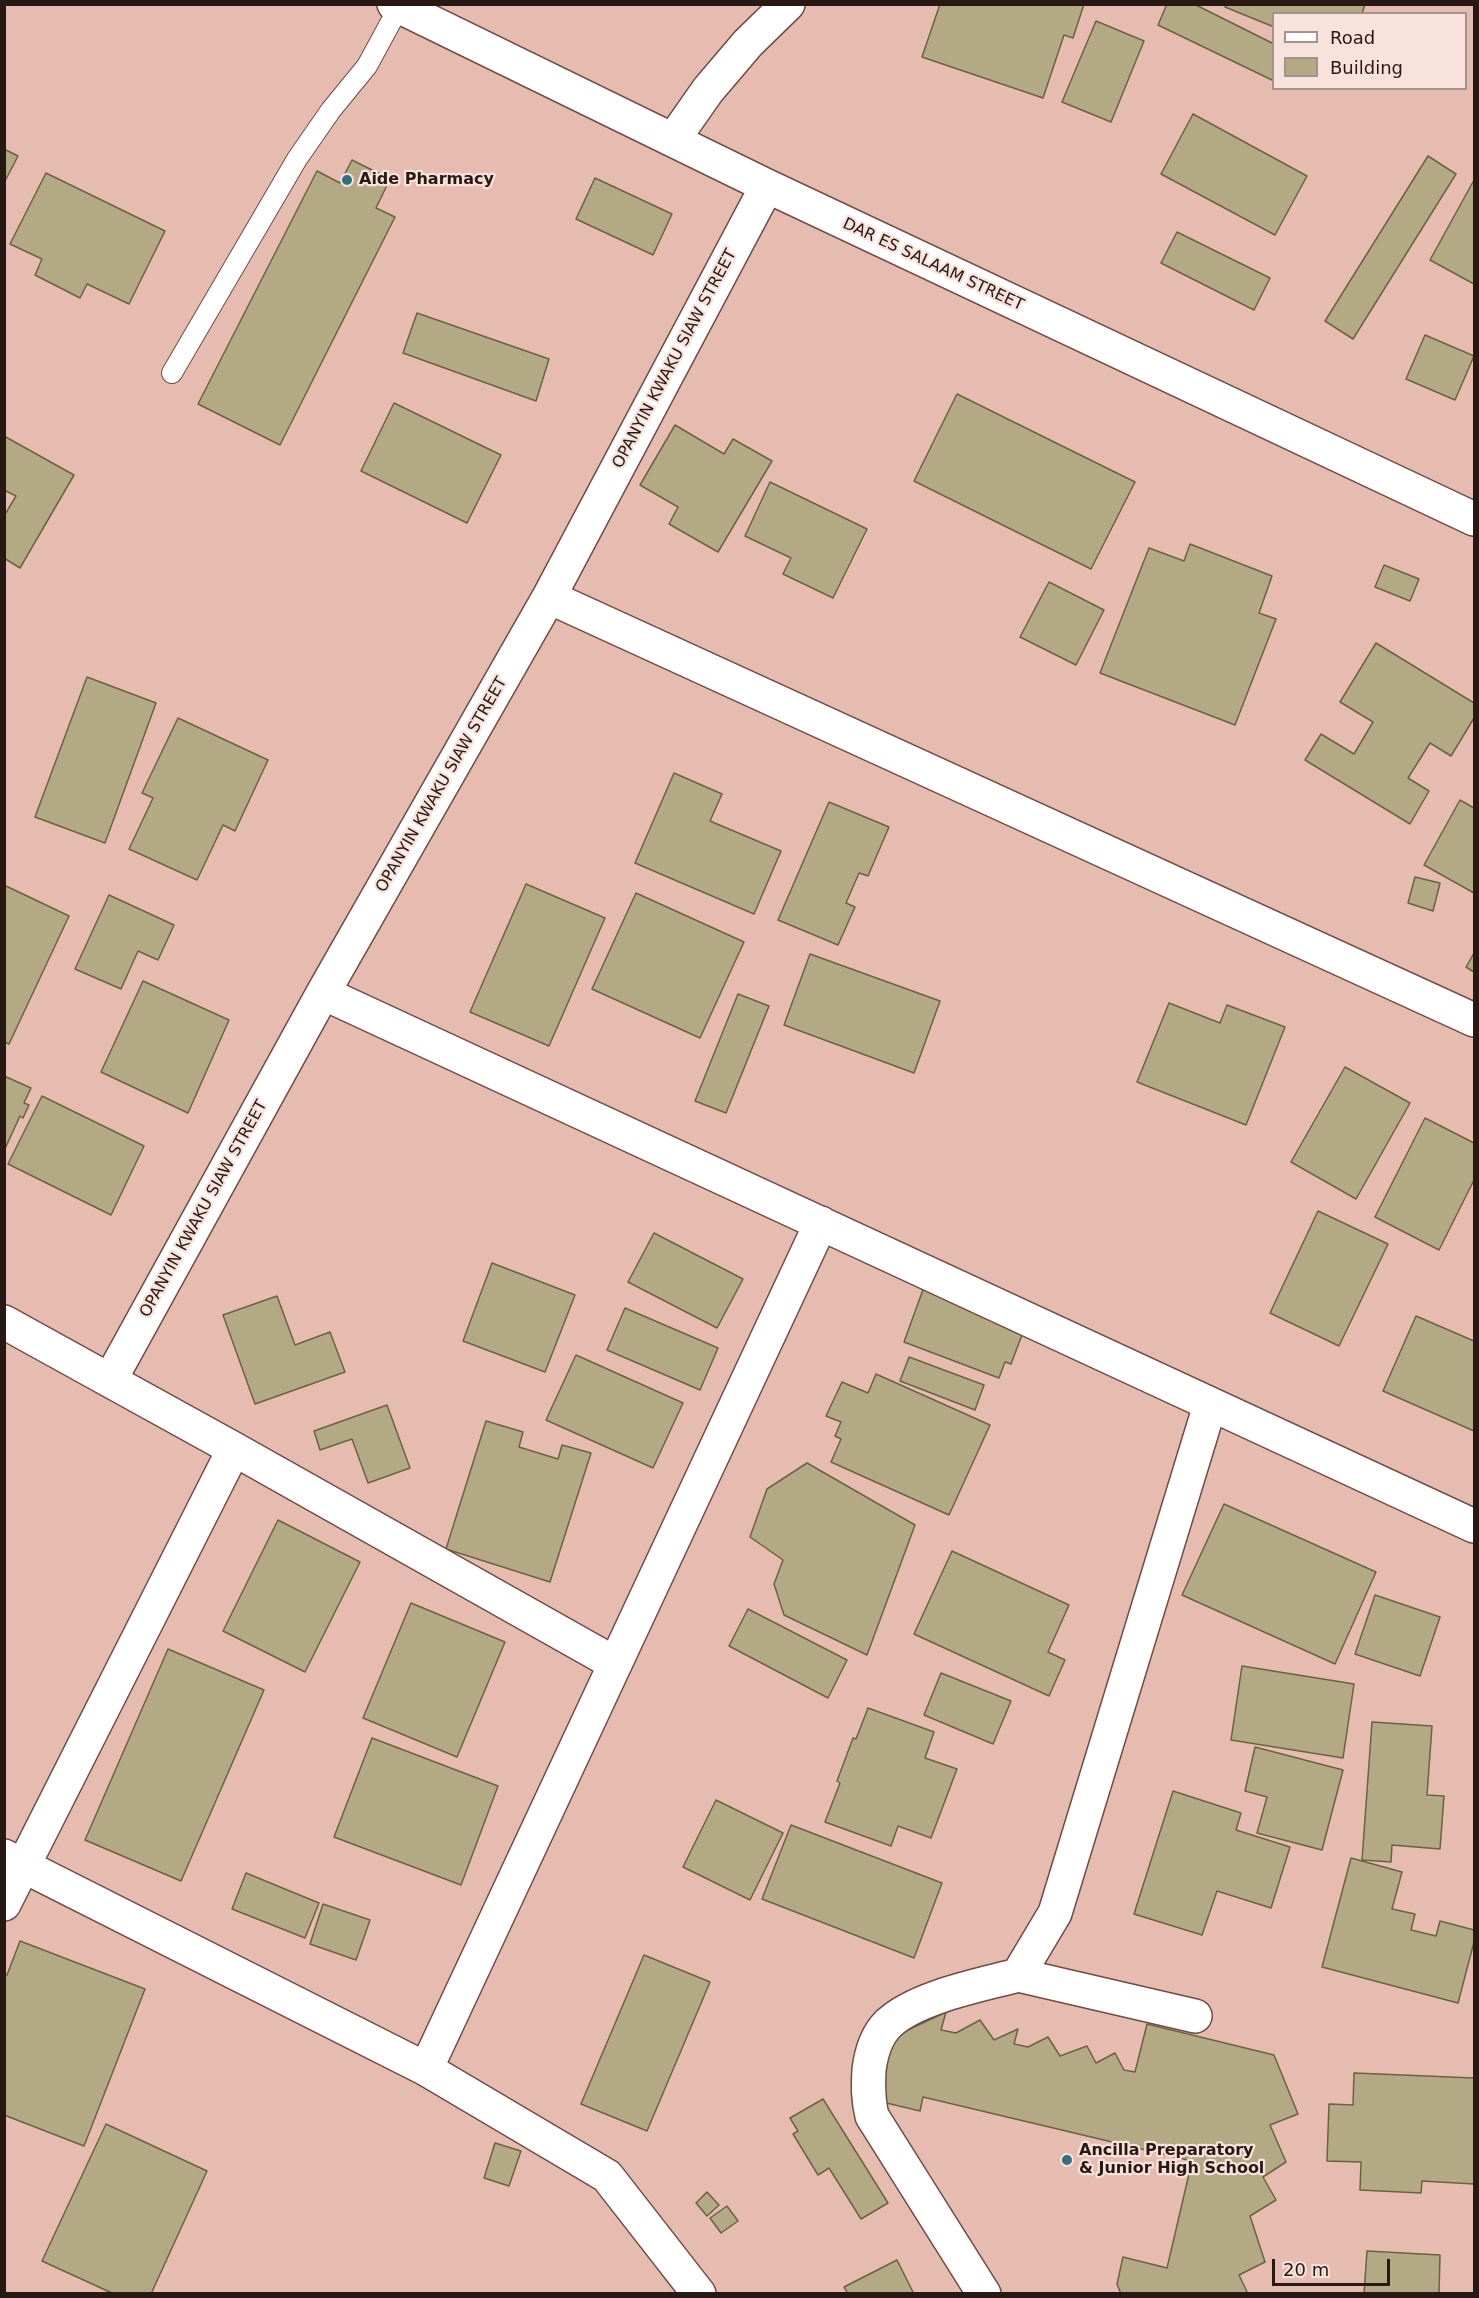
<!DOCTYPE html>
<html>
<head>
<meta charset="utf-8">
<style>
  body { margin:0 }
  #map { position:relative; width:1479px; height:2298px; overflow:hidden; background:#e6bcb1; font-family:"DejaVu Sans",sans-serif }
  canvas { display:block }
  .frame { position:absolute; inset:0; border:6px solid #281915; pointer-events:none }
  .legend { position:absolute; left:1272px; top:12px; width:195px; height:78px; box-sizing:border-box; background:#f8e2dc; border:2px solid #a5928c; margin:0; padding:8px 10px; list-style:none; font-size:18px; color:#281915 }
  .legend li { display:flex; align-items:center; gap:12px; height:30px }
  .legend b { width:30px; border:2px solid #a5928c }
  .scale { position:absolute; left:1272px; top:2259px; width:118px; height:27px; box-sizing:border-box; border:3px solid #281915; border-top:0; padding-left:8px; font-size:18px; line-height:21px; white-space:nowrap; color:#281915; -webkit-text-stroke:4px #f8e2dc; paint-order:stroke }
</style>
</head>
<body>
<div id="map">
<canvas width="1479" height="2298"></canvas>
<div class="frame"></div>
<ul class="legend">
<li><b style="height:8px;background:#fff"></b>Road</li>
<li><b style="height:16px;background:#b3a985"></b>Building</li>
</ul>
<div class="scale">20 m</div>
</div>
<script>
const ctx = document.querySelector('canvas').getContext('2d');
ctx.lineJoin = 'round';
function fill(path, color) { ctx.fillStyle = color; ctx.fill(path, 'evenodd'); }
function strokePath(path, color, width, dash) { ctx.strokeStyle = color; ctx.lineWidth = width; ctx.lineCap = dash ? 'butt' : 'round'; ctx.setLineDash(dash || []); ctx.stroke(path); }
function label(font, color, halo, rows, align = 'center') {
  ctx.font = font + ' "DejaVu Sans",sans-serif'; ctx.lineWidth = 4.5; ctx.setLineDash([]); ctx.textBaseline = 'middle'; ctx.strokeStyle = halo; ctx.fillStyle = color; for (const [text, x, y, turn = 0] of rows) {
    ctx.save(); ctx.translate(x, y); ctx.rotate((+turn || 0) * Math.PI / 180); ctx.textAlign = isNaN(turn) ? turn : align; if (halo) ctx.strokeText(text, 0, 0); ctx.fillText(text, 0, 0); ctx.restore();
  }
}
const building = new Path2D(`
  M940,4H1084L1073,38L1064,35L1043,98L922,57Z
  M1167,4H1194L1274,44V81L1158,25Z
  M1226,4H1365L1362,14H1274V27L1225,7Z
  M1096,21L1144,41L1111,122L1062,102Z
  M1193,114L1307,176L1275,235L1161,174Z
  M4,149L18,156L4,183Z
  M1428,156L1456,174L1353,339L1325,321Z
  M352,160L390,179L376,208L395,217L280,445L198,404L317,171L340,183Z
  M46,173L165,231L129,304L87,284L80,298L35,275L42,259L10,244Z
  M595,178L672,214L653,255L576,219Z
  M1474,180V284L1430,260Z
  M1177,232L1270,278L1254,310L1161,263Z
  M417,313L549,359L536,401L403,353Z
  M1425,335L1474,356L1455,400L1406,379Z
  M957,394L1135,482L1091,569L914,481Z
  M394,403L501,455L467,523L361,471Z
  M675,425L724,454L733,439L772,461L718,552L669,524L678,507L640,485Z
  M4,436L74,475L20,568L4,558V516L16,496L4,490Z
  M770,482L867,529L833,598L783,574L791,558L745,536Z
  M1190,544L1272,576L1259,613L1276,619L1235,725L1100,673L1149,548L1184,561Z
  M1384,565L1419,579L1410,601L1375,587Z
  M1049,582L1104,610L1076,665L1020,637Z
  M1376,643L1474,703V718L1451,756L1430,743L1408,778L1429,791L1410,824L1305,760L1321,734L1354,754L1373,722L1340,702Z
  M87,677L156,703L105,843L35,817Z
  M178,718L268,760L235,831L223,825L197,880L129,849L153,798L142,793Z
  M674,773L722,794L710,821L781,851L754,914L635,863Z
  M1460,800L1474,808V893L1424,865Z
  M829,802L889,827L868,876L859,873L846,903L855,907L838,945L778,920Z
  M1415,877L1440,883L1433,911L1408,903Z
  M526,884L605,918L549,1046L470,1012Z
  M4,885L69,916L9,1044L4,1042Z
  M636,893L744,942L700,1038L592,989Z
  M109,895L174,925L158,960L138,951L121,989L75,969Z
  M1474,953V972L1466,967Z
  M810,954L940,1001L914,1073L784,1025Z
  M143,981L229,1020L188,1113L101,1072Z
  M738,994L769,1006L726,1113L695,1101Z
  M1169,1003L1220,1023L1227,1005L1285,1027L1246,1125L1137,1082Z
  M1345,1067L1410,1103L1356,1199L1291,1162Z
  M4,1076L31,1088L24,1103L29,1105L23,1118L20,1116L4,1151Z
  M42,1096L144,1146L111,1215L8,1164Z
  M1425,1118L1474,1143V1180L1439,1250L1375,1217Z
  M1318,1211L1388,1244L1339,1346L1270,1313Z
  M654,1233L743,1279L717,1328L628,1282Z
  M492,1263L575,1295L545,1372L463,1341Z
  M925,1284L1027,1322L1011,1364L1005,1362L999,1378L904,1342Z
  M277,1296L295,1345L330,1332L345,1372L255,1404L223,1315Z
  M625,1308L718,1348L700,1390L607,1350Z
  M1416,1316L1474,1341V1431L1383,1391Z
  M576,1355L683,1403L653,1468L546,1420Z
  M909,1357L984,1385L975,1410L900,1381Z
  M876,1374L990,1425L949,1515L831,1462L841,1439L835,1436L841,1422L826,1416L842,1382L868,1393Z
  M387,1405L410,1468L368,1483L352,1439L320,1450L314,1431Z
  M486,1421L523,1432L519,1447L558,1459L562,1445L591,1453L550,1582L446,1549Z
  M807,1463L915,1525L867,1655L784,1615L774,1584L783,1560L750,1537L767,1489Z
  M1224,1504L1376,1572L1335,1664L1182,1595Z
  M278,1520L360,1562L305,1672L223,1631Z
  M952,1551L1069,1605L1048,1652L1065,1660L1049,1696L914,1634Z
  M1375,1595L1440,1617L1420,1676L1355,1654Z
  M411,1603L505,1642L457,1757L363,1718Z
  M748,1609L847,1660L828,1698L729,1646Z
  M168,1649L264,1690L181,1881L85,1840Z
  M1242,1666L1354,1684L1343,1758L1231,1740Z
  M941,1673L1011,1701L993,1744L924,1715Z
  M868,1708L934,1732L925,1758L957,1769L931,1838L898,1826L891,1846L825,1822L840,1783L837,1781L853,1738L856,1739Z
  M1372,1722L1432,1726L1427,1795L1444,1796L1440,1849L1392,1845L1391,1862L1362,1860Z
  M372,1738L498,1786L461,1885L334,1837Z
  M1255,1747L1343,1770L1322,1850L1257,1833L1267,1797L1245,1791Z
  M1173,1791L1241,1813L1236,1830L1290,1847L1271,1908L1217,1891L1202,1935L1134,1914Z
  M716,1800L783,1833L750,1900L683,1867Z
  M791,1825L942,1883L914,1958L762,1899Z
  M1351,1858L1402,1872L1392,1909L1415,1914L1411,1930L1436,1936L1440,1921L1474,1930V1942L1458,2003L1322,1967Z
  M246,1873L319,1903L305,1938L232,1909Z
  M323,1904L370,1920L356,1960L310,1944Z
  M20,1941L145,1989L84,2146L4,2115V1974L7,1975Z
  M644,1955L710,1982L647,2131L581,2104Z
  M946,2012L941,2030L956,2033L980,2020L994,2040L1018,2029L1014,2044L1028,2047L1048,2037L1060,2056L1087,2046L1096,2063L1115,2053L1124,2070L1135,2072L1147,2024L1274,2055L1298,2114L1270,2125L1286,2162L1263,2177L1276,2200L1250,2216L1265,2262L1239,2275L1248,2294H1121L1117,2284L1123,2257L1167,2268L1192,2161L923,2097L920,2111L878,2101L893,2037Z
  M1354,2073L1474,2078V2184L1422,2181L1421,2193L1360,2190L1361,2162L1327,2161L1329,2104L1353,2105Z
  M823,2099L888,2203L861,2219L829,2168L818,2175L793,2134L798,2131L790,2118Z
  M106,2124L207,2171L151,2294H114L42,2261Z
  M495,2143L521,2151L509,2186L484,2178Z
  M707,2192L719,2205L707,2216L696,2203Z
  M727,2206L738,2221L721,2233L710,2218Z
  M1367,2251L1440,2255L1439,2294H1364Z
  M897,2260L914,2294H848L844,2287Z`);
fill(building, '#b3a985');
strokePath(building, '#6b6240', 1.5);
const service = new Path2D(`
  M172,373L297,159L331,110L367,66L399,7`);
const minor = new Path2D(`
  M394,4L767,186L1474,519
  M673,140L708,90L748,43L788,4
  M549,597L1474,1020
  M323,993L1474,1526
  M4,1322L234,1449L614,1663
  M110,1380L323,993L549,597L767,186
  M4,1856L426,2069L607,2176L699,2294
  M4,1904L234,1449
  M1018,1975L1195,2016
  M426,2069L821,1223
  M984,2294L872,2116C868,2099 868,2087 869,2070C871,2054 876,2036 888,2024C916,1997 981,1985 1018,1975L1055,1913L1210,1405`);
strokePath(service, '#704c44', 22);
strokePath(minor, '#704c44', 36);
strokePath(service, '#fff', 20);
strokePath(minor, '#fff', 33);
for (const [x, y, r, color] of [
  [347,180,6,"#2d7281"],
  [1067,2160,6,"#2d7281"]
]) { const dot = new Path2D(); dot.arc(x, y, r, 0, 2 * Math.PI); ctx.fillStyle = color; ctx.fill(dot); strokePath(dot, '#f8e2dc', 2); }
label('bold 16px', '#281915', '#f8e2dc', [
  ["Aide Pharmacy",359,180],
  ["Ancilla Preparatory",1079,2151],
  ["& Junior High School",1079,2169]
], 'left');
label('16px', '#281915', '#f8e2dc', [
  ["DAR ES SALAAM STREET",933,265,25],
  ["OPANYIN KWAKU SIAW STREET",675,359,-62],
  ["OPANYIN KWAKU SIAW STREET",442,785,-60],
  ["OPANYIN KWAKU SIAW STREET",204,1209,-61]
]);
</script>
</body>
</html>
